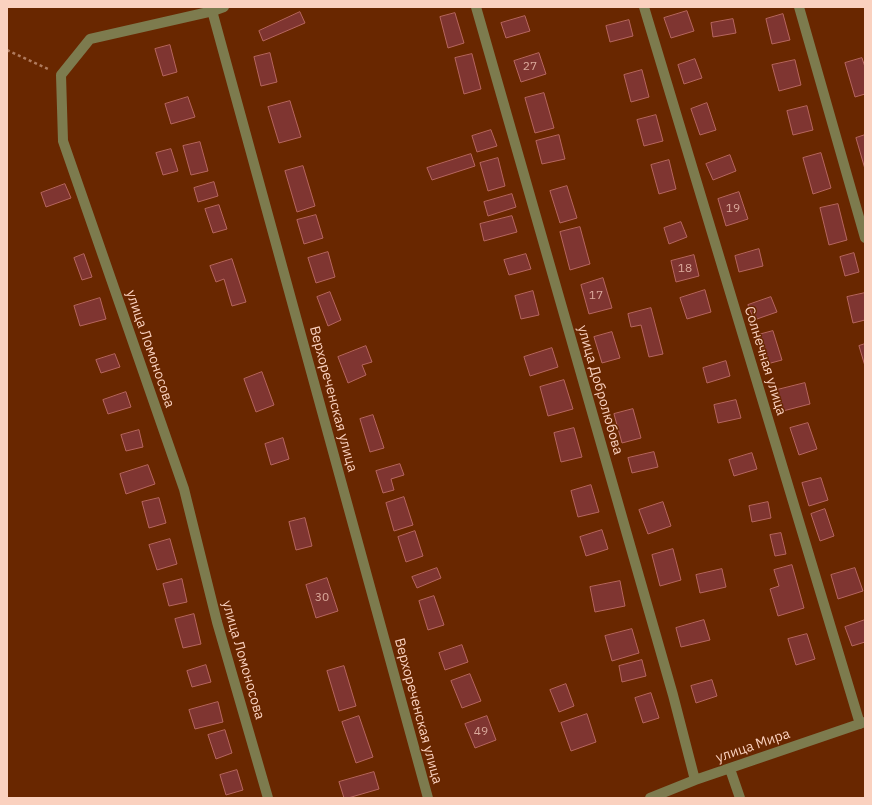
<!DOCTYPE html>
<html>
<head>
<meta charset="utf-8">
<style>
  body { margin:0 }
  #map { position:relative; width:872px; height:805px; overflow:hidden; background:#692700; font-family:"IBM Plex Sans",sans-serif }
  canvas { display:block }
  .frame { position:absolute; inset:0; border:8px solid #fad1bf; pointer-events:none }
</style>
</head>
<body>
<div id="map">
<canvas width="872" height="805"></canvas>
<div class="frame"></div>
</div>
<script>
const ctx = document.querySelector('canvas').getContext('2d');
ctx.lineJoin = 'round';
function fill(path, color) { ctx.fillStyle = color; ctx.fill(path, 'evenodd'); }
function strokePath(path, color, width, dash) { ctx.strokeStyle = color; ctx.lineWidth = width; ctx.lineCap = dash ? 'butt' : 'round'; ctx.setLineDash(dash || []); ctx.stroke(path); }
function label(font, color, halo, rows, align = 'center') {
  ctx.font = font + ' "IBM Plex Sans",sans-serif'; ctx.lineWidth = 3; ctx.setLineDash([]); ctx.textBaseline = 'middle'; ctx.strokeStyle = halo; ctx.fillStyle = color; for (const [text, x, y, turn = 0] of rows) {
    ctx.save(); ctx.translate(x, y); ctx.rotate((+turn || 0) * Math.PI / 180); ctx.textAlign = isNaN(turn) ? turn : align; if (halo) ctx.strokeText(text, 0, 0); ctx.fillText(text, 0, 0); ctx.restore();
  }
}
const building = new Path2D(`
  M687,11L694,31L671,38L664,18Z
  M300,12L305,23L263,41L259,31Z
  M455,13L464,43L448,48L440,17Z
  M783,14L790,40L772,44L766,19Z
  M525,16L530,31L506,38L501,23Z
  M733,19L736,33L713,37L711,23Z
  M629,20L633,36L610,42L606,26Z
  M170,45L177,72L163,76L155,49Z
  M270,53L277,82L261,86L254,57Z
  M539,53L546,74L521,82L514,61Z
  M472,54L481,89L464,94L455,58Z
  M862,58L865,67V94L855,97L845,63Z
  M695,59L702,78L684,84L678,65Z
  M795,60L801,85L779,91L772,65Z
  M642,70L649,97L631,102L624,75Z
  M544,93L554,128L535,133L525,98Z
  M188,97L195,117L171,124L165,104Z
  M290,101L301,137L279,143L268,107Z
  M707,103L716,130L700,135L691,109Z
  M807,106L813,130L793,135L787,111Z
  M656,115L663,141L644,146L637,120Z
  M491,130L497,146L477,152L472,136Z
  M559,135L565,159L542,164L536,141Z
  M865,135V169L856,138Z
  M200,142L208,171L191,175L183,146Z
  M171,149L178,171L163,175L156,153Z
  M821,153L831,188L813,194L803,158Z
  M471,154L475,166L432,180L427,168Z
  M730,155L736,171L713,180L706,164Z
  M498,158L505,186L488,191L480,163Z
  M669,160L676,189L659,194L651,165Z
  M303,166L315,206L297,212L285,171Z
  M214,182L218,196L198,202L194,188Z
  M65,184L71,198L46,207L41,193Z
  M567,186L577,218L560,223L550,191Z
  M739,192L748,219L726,226L718,199Z
  M512,194L516,207L488,216L484,202Z
  M838,204L847,240L829,245L820,208Z
  M219,205L227,229L213,233L205,209Z
  M316,215L323,238L304,244L297,220Z
  M512,216L517,232L484,241L480,224Z
  M681,222L687,237L669,244L664,228Z
  M580,227L590,264L570,270L560,232Z
  M759,249L763,266L739,272L735,256Z
  M328,252L335,277L316,283L308,258Z
  M854,253L859,272L845,276L840,257Z
  M84,254L92,277L82,280L74,258Z
  M526,254L531,269L509,275L504,260Z
  M694,255L699,276L676,282L671,261Z
  M232,259L246,302L232,306L224,279L216,282L210,266Z
  M603,278L612,308L589,314L581,285Z
  M705,290L711,312L687,319L680,298Z
  M533,291L539,315L521,319L515,296Z
  M330,292L341,320L328,326L317,297Z
  M865,293V320L853,323L847,297Z
  M771,297L777,312L754,320L748,305Z
  M100,298L106,319L80,326L74,306Z
  M651,308L663,354L649,357L641,325L631,327L628,314Z
  M773,331L782,360L767,364L758,335Z
  M612,332L620,358L602,363L594,337Z
  M865,344V366L859,346Z
  M366,346L372,362L362,365L366,375L348,383L338,357Z
  M552,348L558,367L530,376L524,357Z
  M115,354L120,367L101,373L96,360Z
  M726,361L730,376L707,383L703,368Z
  M262,372L274,405L256,412L244,379Z
  M564,380L573,409L548,416L540,387Z
  M805,383L810,404L783,411L777,390Z
  M126,392L131,407L108,414L103,400Z
  M736,400L741,418L718,423L714,405Z
  M633,409L641,438L622,443L614,414Z
  M373,415L384,448L370,452L360,419Z
  M808,423L817,449L799,455L790,428Z
  M574,428L582,457L561,462L554,433Z
  M139,430L143,447L126,451L121,435Z
  M283,438L289,459L271,465L265,444Z
  M654,452L658,467L632,473L628,458Z
  M752,453L757,469L734,476L729,460Z
  M400,464L404,475L391,479L394,490L383,493L376,471Z
  M148,465L155,484L126,494L120,474Z
  M821,478L828,500L809,506L802,483Z
  M591,485L599,512L578,517L571,491Z
  M404,497L413,525L394,531L386,503Z
  M159,498L166,523L149,528L142,502Z
  M663,502L671,526L648,534L639,510Z
  M768,502L771,518L752,522L749,506Z
  M825,509L834,536L820,541L811,514Z
  M305,518L312,546L296,550L289,522Z
  M602,530L608,549L586,556L580,537Z
  M415,531L423,556L406,562L398,537Z
  M781,533L786,554L775,556L770,535Z
  M170,539L177,564L157,570L149,545Z
  M673,549L681,580L660,586L652,555Z
  M792,565L804,608L778,616L770,589L779,586L774,570Z
  M437,568L441,578L417,588L412,577Z
  M855,568L863,591L838,599L831,575Z
  M722,569L726,587L700,593L696,575Z
  M327,578L338,611L316,618L306,585Z
  M182,579L187,602L169,606L163,584Z
  M620,581L625,606L595,612L590,587Z
  M434,596L444,625L428,630L419,601Z
  M194,614L201,644L183,648L175,619Z
  M704,620L710,640L681,647L676,628Z
  M865,620V642L852,646L845,627Z
  M632,629L639,653L612,661L605,636Z
  M807,634L815,659L796,665L788,639Z
  M462,645L468,662L445,670L439,653Z
  M642,660L646,676L622,682L619,666Z
  M206,665L211,682L192,687L187,671Z
  M344,666L356,706L339,711L327,671Z
  M470,674L481,701L462,708L451,681Z
  M712,680L717,696L696,703L691,686Z
  M566,684L574,706L559,712L550,690Z
  M651,693L659,718L643,723L635,698Z
  M218,702L223,722L195,729L189,710Z
  M587,714L596,742L571,751L561,723Z
  M359,716L373,757L356,763L342,722Z
  M487,716L496,740L475,748L465,724Z
  M225,730L232,753L216,759L208,735Z
  M237,770L243,790L226,795L220,775Z
  M374,772L379,789L348,798H344L339,782Z`);
fill(building, '#7f3531');
strokePath(building, '#b6665f', 1);
strokePath(new Path2D(`
  M7,50L50,70`), '#b07b5e', 2.5, [3, 3]);
strokePath(new Path2D(`
  M211,7L428,798
  M224,7L213,11L90,39L61,75L63,141L184,489L217,622L268,798
  M476,7L673,695L695,780
  M644,7L860,724
  M799,7L865,238
  M730,769L740,798
  M650,798L695,780L865,722`), '#7d7b4e', 10);
label('12px', '#dbaa9c', null, [
  ["27",530,67],
  ["19",733,209],
  ["18",685,269],
  ["17",596,296],
  ["30",322,598],
  ["49",481,732]
]);
label('14px', '#fad1bf', '#692700', [
  ["улица Ломоносова",150,349,71],
  ["Солнечная улица",765,361,73],
  ["улица Добролюбова",600,390,74],
  ["Верхореченская улица",333,399,75],
  ["улица Ломоносова",243,660,74],
  ["Верхореченская улица",418,711,75],
  ["улица Мира",753,746,-19]
]);
</script>
</body>
</html>
